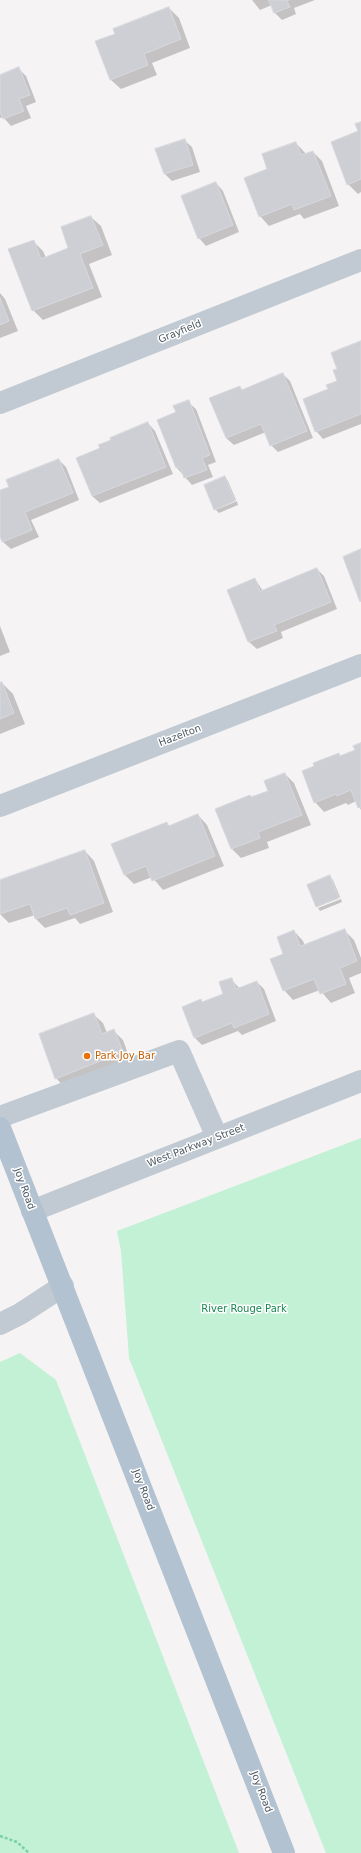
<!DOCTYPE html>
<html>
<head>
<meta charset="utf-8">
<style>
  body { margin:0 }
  canvas { display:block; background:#f5f3f3 }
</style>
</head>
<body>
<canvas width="361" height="1853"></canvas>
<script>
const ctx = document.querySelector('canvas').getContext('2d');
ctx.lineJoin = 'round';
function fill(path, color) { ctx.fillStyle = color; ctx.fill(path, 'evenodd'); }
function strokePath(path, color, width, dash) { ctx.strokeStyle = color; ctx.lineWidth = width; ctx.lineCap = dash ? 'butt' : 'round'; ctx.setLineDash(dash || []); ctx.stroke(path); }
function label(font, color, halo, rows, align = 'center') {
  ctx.font = font + ' "DejaVu Sans",sans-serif'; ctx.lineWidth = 3; ctx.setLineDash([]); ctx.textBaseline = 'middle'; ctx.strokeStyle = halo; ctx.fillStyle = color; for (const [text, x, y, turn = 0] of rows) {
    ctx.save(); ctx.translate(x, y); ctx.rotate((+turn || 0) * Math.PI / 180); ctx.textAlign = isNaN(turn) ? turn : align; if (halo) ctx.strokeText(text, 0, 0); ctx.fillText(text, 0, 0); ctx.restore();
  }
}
fill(new Path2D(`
  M361,1138V1853H326L129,1358L121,1251L117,1231Z
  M20,1353L56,1380L239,1853H0V1362Z`), '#c3f1d5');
fill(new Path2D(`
  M252,0H315L294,8L296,14L282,20L275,13L272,5L260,10Z
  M169,8L179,18L190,48L152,63L157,75L121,89L111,80L97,42L116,35Z
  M19,69L26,76L36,102L26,106L31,118L11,126L3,117L0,118V76Z
  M361,123V192L358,194L348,184Z
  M184,140L192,147L200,172L172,181L165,174L157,149Z
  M296,143L306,154L313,152L322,161L339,206L304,219L300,214L269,226L260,216L269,170Z
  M216,183L223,191L239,232L206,246L199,238Z
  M91,217L101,226L112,255L89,264L102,297L43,320L33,310V241L43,251L46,258L70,248Z
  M0,293L5,299L18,331L0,338Z
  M361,342V424L323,439L316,431L329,390L338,381L339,369Z
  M283,374L290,381L313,438L278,452L271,445L266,432L234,445L226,438L240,387L243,390Z
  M188,402L196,409L216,462L208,465L213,477L192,485L177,468L159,420L177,413Z
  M148,423L155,431L173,474L100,503L92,496L77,458L101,449Z
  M59,460L66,467L79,500L31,520L39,537L11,549L3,542L0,533V492Z
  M225,477L228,481L236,500L216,510L205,485Z
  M237,501L238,505L219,513L216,510Z
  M317,569L324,576L337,609L281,632L283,638L257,649L249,642L229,590L255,579L263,591Z
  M0,626L10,652L0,656Z
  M2,683L13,694L25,724L0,734V684Z
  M361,744V810L356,801L348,805L346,803L324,812L315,802L339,755L341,757L356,751Z
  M285,774L294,783L311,825L267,842L269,848L241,858L232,849L217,809L269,791Z
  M198,815L207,825L224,866L163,890L152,877L134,884L125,875L166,823L170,826Z
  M85,851L94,861L113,912L80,924L75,918L45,928L36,919L35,915L9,923L0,914V881Z
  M329,876L333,880L340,897L317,907L308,885Z
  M341,899L342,902L320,911L318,908Z
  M344,930L354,940L361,958V973L349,978L355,993L331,1003L320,990L293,1000L284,990V954L294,931L303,941L305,946Z
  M231,979L240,989L257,982L264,989L276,1021L242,1035L238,1031L202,1045L195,1038L200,1000L203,1003L225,995Z
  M93,1014L103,1023L107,1033L113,1030L123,1040L131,1062L65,1088L56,1078Z`), '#0003');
const building = new Path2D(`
  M269,0H289L287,1L290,7L274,13Z
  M169,7L181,39L144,54L148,65L110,80L95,41L115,34L113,29Z
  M19,67L30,95L19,99L24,111L3,119L0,112V75Z
  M361,122V179L347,185L331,142L358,131L355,124Z
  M185,139L193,165L164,174L155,149Z
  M296,142L301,155L313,151L331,196L294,210L292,204L259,217L244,178L267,169L262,154Z
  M216,182L233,225L198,239L181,196Z
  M91,216L103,245L80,254L93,288L32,311L8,249L34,240L41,259L68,248L61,227Z
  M0,298L9,321L0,325Z
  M361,341V414L315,432L303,399L328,389L326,385L337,381L333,370L337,369L331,353Z
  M283,373L307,431L270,446L261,424L226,438L209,398L240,386L241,390Z
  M189,400L210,455L202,458L207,470L184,478L180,467L176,468L157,420L176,412L173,406Z
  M148,422L166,467L92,496L76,458L100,448L98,445L111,440L110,438Z
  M59,459L73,493L25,512L32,530L2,542L0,536V490L9,487L6,480Z
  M225,476L235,501L214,510L204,485Z
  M361,549V601L360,602L343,557Z
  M317,568L331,602L274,625L277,631L248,642L227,590L255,578L260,591Z
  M2,682L14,713L0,719V683Z
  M361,743V807L358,808L351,790L337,796L336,794L314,803L302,771L314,766L313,763L339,753L340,756L355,750L353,746Z
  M285,773L302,815L258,832L260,838L231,849L215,809L250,795L251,797L268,791L264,781Z
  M198,814L215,856L152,881L146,866L124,875L111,844L167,822L168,826Z
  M85,850L104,903L70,915L67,908L35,919L30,904L0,914V880Z
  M330,875L339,898L316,907L307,885Z
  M345,929L357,961L340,968L346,984L320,994L314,979L283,991L270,959L283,954L277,937L294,930L300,946Z
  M232,978L236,989L257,981L269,1014L234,1028L232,1023L194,1038L182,1007L201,999L202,1002L223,994L219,982Z
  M94,1013L102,1034L114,1029L123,1052L55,1079L39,1034Z`);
fill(building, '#cdcfd5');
strokePath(building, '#d7d9de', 1);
strokePath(new Path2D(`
  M0,1836L17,1842L29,1853`), '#7ad0a6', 2.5, [3, 2]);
strokePath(new Path2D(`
  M0,403L361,260
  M0,806L361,665
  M0,1117L179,1051L217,1137
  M32,1211L361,1081
  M0,1324L20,1314L63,1286`), '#c1cad2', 22);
strokePath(new Path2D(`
  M0,1128L284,1853`), '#b3c2d1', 22);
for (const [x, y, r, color] of [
  [87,1056,4,"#e8710a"]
]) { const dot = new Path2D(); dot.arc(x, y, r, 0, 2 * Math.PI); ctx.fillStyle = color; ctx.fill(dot); strokePath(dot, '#fff', 1.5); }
label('10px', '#4a5661', '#fff', [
  ["Grayfield",180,332,-22],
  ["Hazelton",180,736,-21],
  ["West Parkway Street",196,1146,-21],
  ["Joy Road",24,1189,70],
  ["Joy Road",143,1490,69],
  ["Joy Road",261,1792,69]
]);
label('10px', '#c56008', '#fff', [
  ["Park Joy Bar",95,1056]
], 'left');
label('10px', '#17864f', '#fff', [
  ["River Rouge Park",244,1309]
]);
</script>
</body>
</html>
